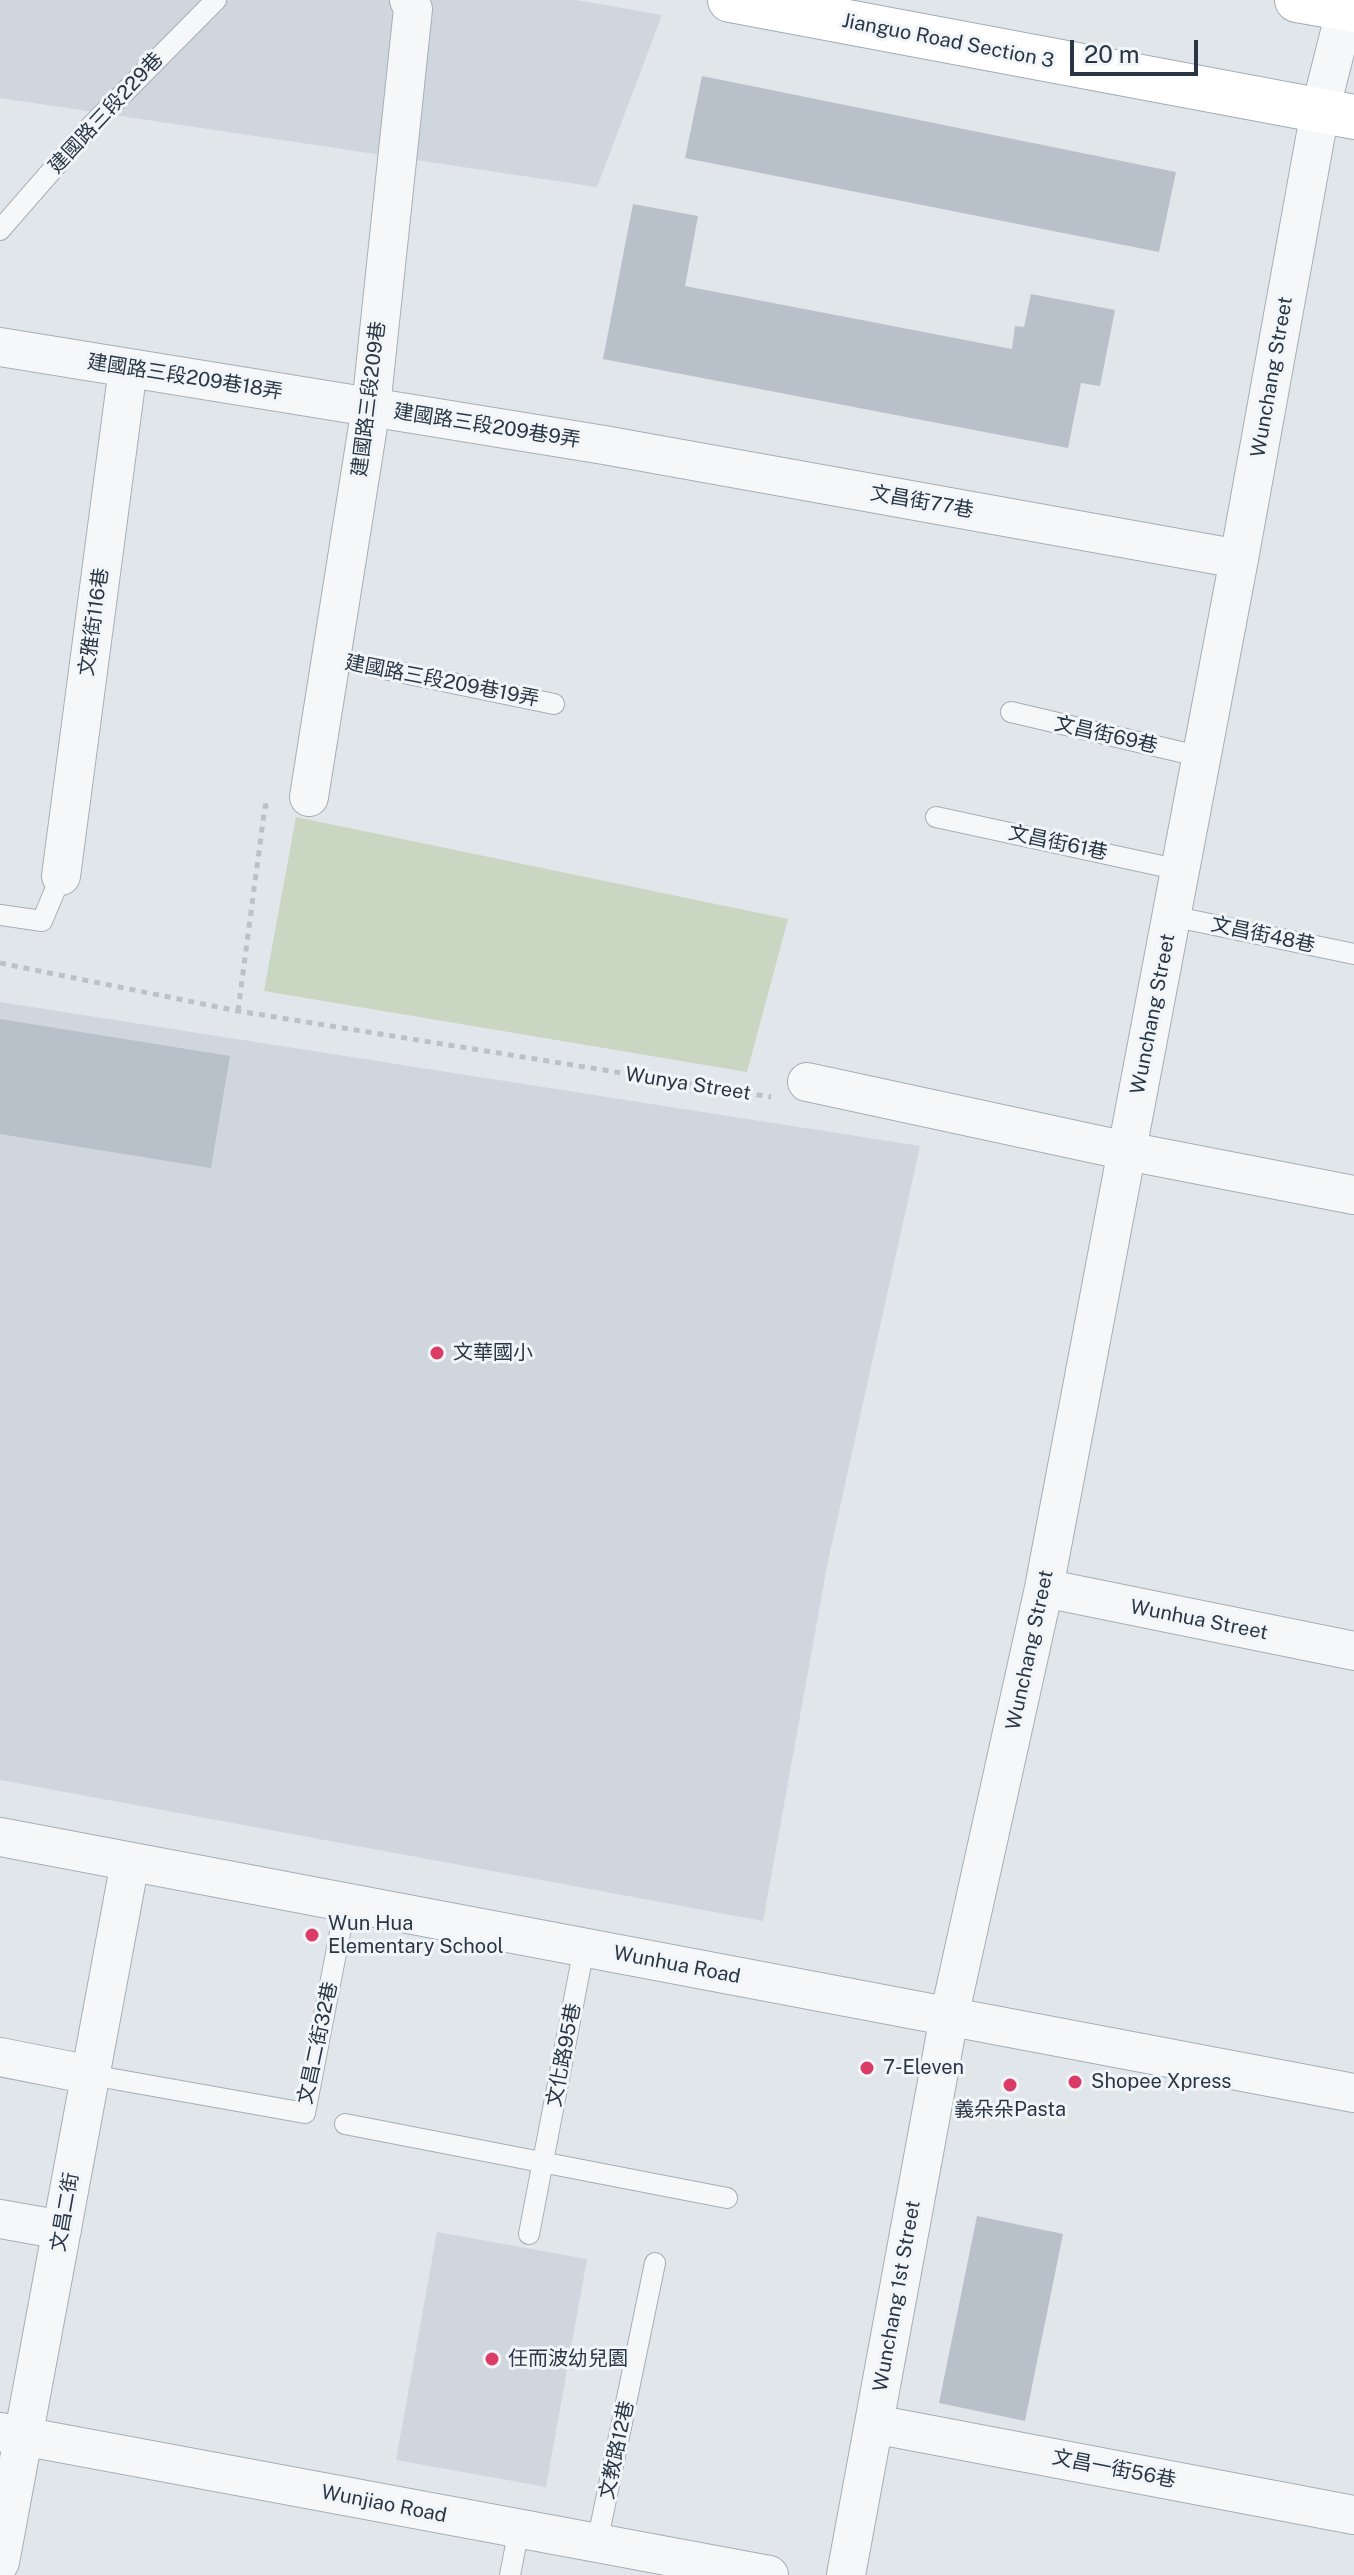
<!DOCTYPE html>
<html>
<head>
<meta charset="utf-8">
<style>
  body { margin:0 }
  #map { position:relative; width:1354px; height:2575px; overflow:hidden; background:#e1e6eb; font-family:"Public Sans",sans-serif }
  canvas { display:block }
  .scale { position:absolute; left:1070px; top:40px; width:128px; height:36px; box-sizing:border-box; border:4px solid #283645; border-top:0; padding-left:10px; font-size:24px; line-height:28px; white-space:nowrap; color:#283645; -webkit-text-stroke:6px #f1f5f8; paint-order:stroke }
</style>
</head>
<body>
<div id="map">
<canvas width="1354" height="2575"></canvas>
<div class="scale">20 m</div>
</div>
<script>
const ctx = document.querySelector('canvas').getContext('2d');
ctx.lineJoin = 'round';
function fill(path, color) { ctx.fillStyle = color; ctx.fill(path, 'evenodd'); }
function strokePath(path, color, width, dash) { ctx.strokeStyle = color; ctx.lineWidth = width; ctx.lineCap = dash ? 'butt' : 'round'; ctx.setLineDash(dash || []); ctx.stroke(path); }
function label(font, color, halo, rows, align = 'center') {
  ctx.font = font + ' "Public Sans","Noto Sans TC",sans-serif'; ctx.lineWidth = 6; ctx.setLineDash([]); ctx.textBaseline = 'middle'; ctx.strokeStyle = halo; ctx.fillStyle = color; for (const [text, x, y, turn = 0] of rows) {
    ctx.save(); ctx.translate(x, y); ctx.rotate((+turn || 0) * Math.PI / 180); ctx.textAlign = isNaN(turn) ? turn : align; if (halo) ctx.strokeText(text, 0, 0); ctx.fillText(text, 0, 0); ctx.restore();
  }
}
fill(new Path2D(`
  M0,0H576L662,15L597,187L0,98Z
  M0,1002L920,1146L828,1561L763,1921L0,1780Z
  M437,2232L587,2259L546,2487L396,2460Z`), '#cfd6dd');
fill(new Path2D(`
  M296,817L788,919L747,1072L264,991Z`), '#c9d6c2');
fill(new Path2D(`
  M702,76L1176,172L1159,252L685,158Z
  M633,204L698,216L685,286L1012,349L1015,326L1024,327L1031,294L1115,310L1100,386L1081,383L1068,448L603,359Z
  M0,1019L230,1056L211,1168L0,1134Z
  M977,2216L1063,2234L1025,2421L939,2403Z`), '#b8c0ca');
const service = new Path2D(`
  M0,230L88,129L216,0
  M331,658L554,704
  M1011,712L1202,757
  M936,817L1180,870
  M0,915L42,921L61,876
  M1171,916L1354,954
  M91,2075L305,2113L346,1902
  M345,2124L727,2198
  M529,2234L584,1948
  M597,2543L655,2263
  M510,2575L519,2529`);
const minor = new Path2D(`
  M0,347L604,445L1239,559
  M309,797L371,407L413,9L409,0
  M61,876L128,368
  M807,1082L1127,1151L1354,1195
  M1044,1588L1354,1651
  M0,1837L1354,2093
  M0,2057L91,2075
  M0,2219L62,2230
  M874,2424L1354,2515
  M0,2432L769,2575
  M0,2562L130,1862
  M846,2575L949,2017L1044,1588L1239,559L1320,111L1346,8`);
const primary = new Path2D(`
  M730,0L1354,117
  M1297,0L1354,10`);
strokePath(service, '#a6aeb6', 22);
strokePath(minor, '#a6aeb6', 40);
strokePath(primary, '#a0acb8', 46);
strokePath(new Path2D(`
  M0,963L238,1011L771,1097
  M238,1011L265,806L269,805`), '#bcc1c7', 5, [6, 6]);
strokePath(service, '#f5f7f9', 20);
strokePath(minor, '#f5f7f9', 38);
strokePath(primary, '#fff', 44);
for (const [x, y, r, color] of [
  [437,1353,8,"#da3c66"],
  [312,1935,8,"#da3c66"],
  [867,2068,8,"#da3c66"],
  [1075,2082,8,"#da3c66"],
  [1010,2085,8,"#da3c66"],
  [492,2359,8,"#da3c66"]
]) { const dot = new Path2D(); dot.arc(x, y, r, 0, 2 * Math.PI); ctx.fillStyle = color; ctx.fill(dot); strokePath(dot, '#f1f5f8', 3); }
label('20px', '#283645', '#f1f5f8', [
  ["Jianguo Road Section 3",948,41,11],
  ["建國路三段229巷",106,113,-47],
  ["建國路三段209巷18弄",185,377,9],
  ["Wunchang Street",1272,377,-80],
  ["建國路三段209巷",369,399,-83],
  ["建國路三段209巷9弄",487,426,9],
  ["文昌街77巷",922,502,10],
  ["文雅街116巷",94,622,-82],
  ["建國路三段209巷19弄",442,681,11],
  ["文昌街69巷",1106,735,13],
  ["文昌街61巷",1058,843,12],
  ["文昌街48巷",1263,935,12],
  ["Wunchang Street",1153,1014,-79],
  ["Wunya Street",688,1084,9],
  ["Wunhua Street",1199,1620,11],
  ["Wunchang Street",1030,1650,-78],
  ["Wunhua Road",677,1965,11],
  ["文昌二街32巷",318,2043,-78],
  ["文化路95巷",564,2055,-79],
  ["文昌二街",65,2212,-80],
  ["Wunchang 1st Street",897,2296,-80],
  ["文教路12巷",617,2450,-78],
  ["文昌一街56巷",1114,2469,11],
  ["Wunjiao Road",384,2504,11]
]);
label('20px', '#283645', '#f1f5f8', [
  ["文華國小",453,1353],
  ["Wun Hua",328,1924],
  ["Elementary School",328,1947],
  ["7-Eleven",883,2068],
  ["Shopee Xpress",1091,2082],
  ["義朵朵Pasta",1010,2110,"center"],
  ["任而波幼兒園",508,2359]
], 'left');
</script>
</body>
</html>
